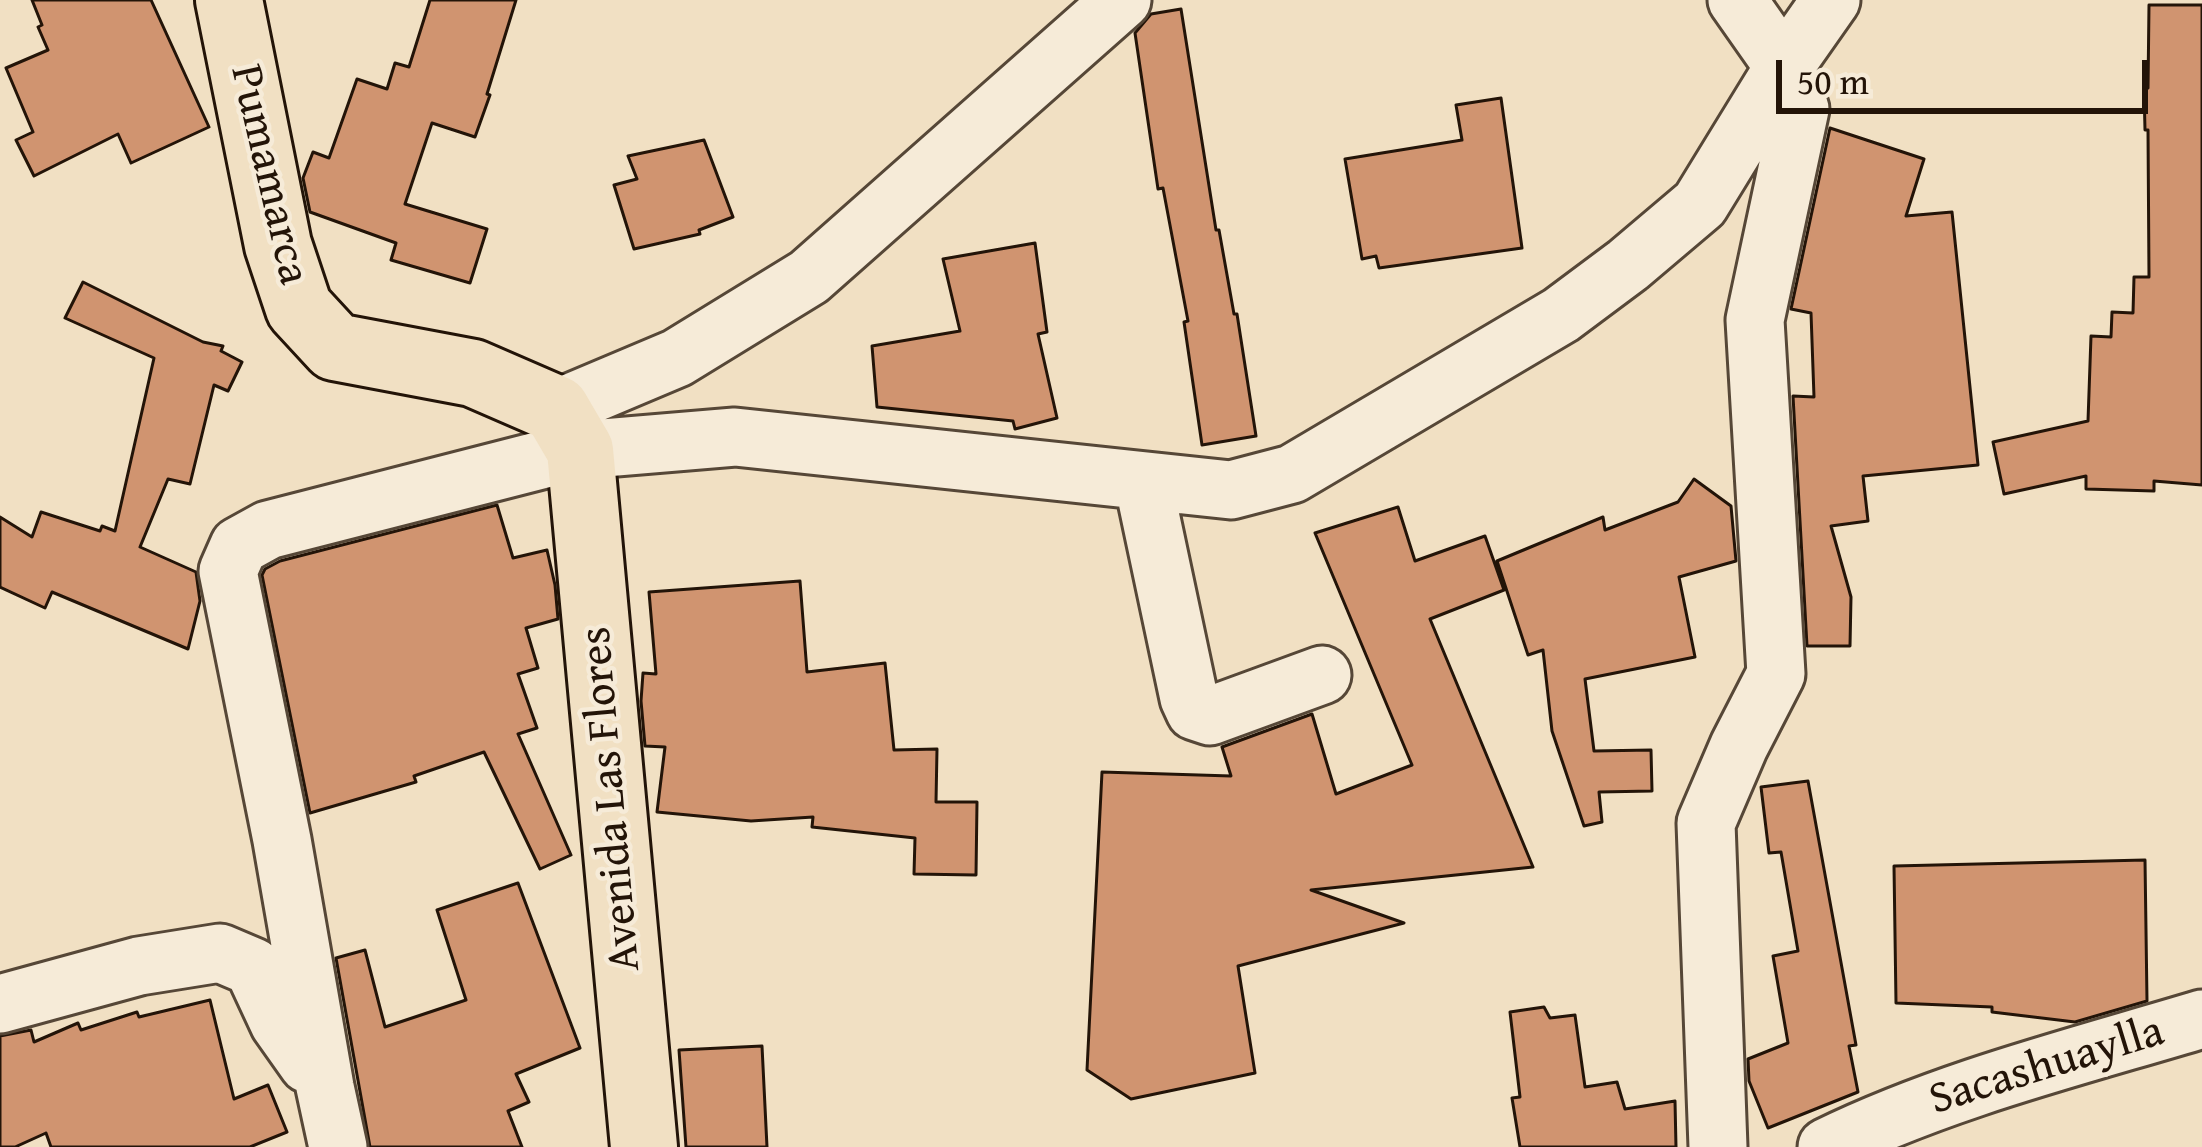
<!DOCTYPE html>
<html>
<head>
<meta charset="utf-8">
<style>
  body { margin:0 }
  #map { position:relative; width:2202px; height:1147px; overflow:hidden; background:#f1e0c3; font-family:"Gentium Book Plus",serif }
  canvas { display:block }
  .scale { position:absolute; left:1776px; top:60px; width:372px; height:54px; box-sizing:border-box; border:6px solid #231408; border-top:0; padding-left:15px; font-size:36px; line-height:42px; white-space:nowrap; color:#231408; -webkit-text-stroke:9px #f6ebd8; paint-order:stroke }
</style>
</head>
<body>
<div id="map">
<canvas width="2202" height="1147"></canvas>
<div class="scale">50 m</div>
</div>
<script>
const ctx = document.querySelector('canvas').getContext('2d');
ctx.lineJoin = 'round';
function fill(path, color) { ctx.fillStyle = color; ctx.fill(path, 'evenodd'); }
function strokePath(path, color, width, dash) { ctx.strokeStyle = color; ctx.lineWidth = width; ctx.lineCap = dash ? 'butt' : 'round'; ctx.setLineDash(dash || []); ctx.stroke(path); }
function label(font, color, halo, rows, align = 'center') {
  ctx.font = font + ' "Gentium Book Plus",serif'; ctx.lineWidth = 9; ctx.setLineDash([]); ctx.textBaseline = 'middle'; ctx.strokeStyle = halo; ctx.fillStyle = color; for (const [text, x, y, turn = 0] of rows) {
    ctx.save(); ctx.translate(x, y); ctx.rotate((+turn || 0) * Math.PI / 180); ctx.textAlign = isNaN(turn) ? turn : align; if (halo) ctx.strokeText(text, 0, 0); ctx.fillText(text, 0, 0); ctx.restore();
  }
}
const building = new Path2D(`
  M32,0H151L209,127L131,163L118,134L34,176L16,140L33,132L6,68L48,50L38,27L42,25Z
  M430,0H516L487,94L490,95L475,137L432,123L405,204L487,229L470,283L391,260L396,243L310,212L303,178L313,152L329,158L357,79L387,89L395,63L409,67Z
  M2149,5H2202V485L2154,481V491L2086,489V476L2004,494L1993,442L2088,421L2091,336L2111,337L2112,312L2133,313L2134,277H2149L2148,130H2145L2144,89L2148,88Z
  M1181,9L1216,230H1219L1234,314H1237L1256,436L1202,445L1184,322L1188,321L1163,188L1158,189L1135,33L1151,14Z
  M1501,98L1522,248L1379,268L1376,256L1362,259L1345,159L1462,140L1456,105Z
  M1830,128L1924,159L1906,216L1952,212L1978,465L1863,476L1868,521L1831,526L1851,597L1850,646H1807L1793,396L1814,397L1811,313L1791,309Z
  M704,140L733,217L699,230L700,234L634,249L614,185L637,179L628,156Z
  M1035,243L1047,332L1038,334L1057,418L1015,429L1013,421L877,407L872,346L960,331L943,259Z
  M83,282L203,342L223,346L221,351L242,362L228,391L214,385L190,484L168,479L140,547L196,572L200,601L188,649L52,592L45,608L0,587V517L32,537L41,512L100,531L102,526L115,531L154,358L65,318Z
  M1694,479L1731,506L1736,561L1679,577L1695,657L1585,679L1594,751L1651,750L1652,791L1599,792L1602,822L1584,826L1552,731L1543,650L1528,655L1497,561L1603,517L1605,530L1678,502Z
  M497,505L513,558L547,550L555,585L558,619L526,628L538,668L518,674L537,728L518,734L571,855L540,869L484,752L414,776L416,782L310,813L262,575L265,569L280,561Z
  M1398,507L1415,561L1485,536L1504,590L1430,619L1533,867L1311,890L1404,923L1238,966L1255,1073L1131,1099L1087,1070L1102,772L1231,776L1222,747L1312,714L1336,794L1412,765L1315,533Z
  M800,581L807,672L885,663L894,750L937,749L936,802H977L976,875L914,874L915,838L812,827L813,817L751,821L657,812L665,747L645,746L641,701L643,673L656,674L649,592Z
  M1808,781L1856,1045L1849,1046L1858,1092L1768,1128L1749,1081L1748,1059L1788,1043L1773,956L1798,951L1781,852L1769,853L1761,787Z
  M2145,860L2147,1001L2075,1022L1992,1012V1007L1896,1003L1894,866Z
  M518,883L580,1048L516,1074L529,1102L508,1111L522,1147H370L336,958L365,950L385,1027L466,1000L437,910Z
  M210,1000L234,1099L268,1085L287,1132L250,1147H51L46,1133L15,1147H0V1036L31,1030L34,1042L78,1023L81,1030L137,1012L139,1017Z
  M1544,1007L1550,1018L1575,1015L1585,1087L1617,1082L1625,1109L1675,1101L1676,1147H1520L1512,1098L1520,1097L1510,1012Z
  M762,1046L767,1147H686L679,1050Z`);
fill(building, '#d09470');
strokePath(building, '#231408', 3);
const minor = new Path2D(`
  M556,409L677,358L809,277L1122,0
  M1143,481L1189,698L1195,711L1210,716L1322,675
  M0,1004L139,966L220,953L253,967L279,1023L308,1064
  M338,1147L325,1087L282,840L228,571L239,546L268,530L580,450L735,437L1231,490L1292,474L1561,315L1628,265L1700,204L1784,67L1831,0
  M1718,1147L1706,823L1739,746L1776,674L1755,320L1800,109L1784,67L1737,0
  M1827,1147C1946,1089 2076,1057 2202,1019`);
const major = new Path2D(`
  M229,0L278,245L299,308L335,347L473,373L556,409L580,450L644,1147`);
strokePath(minor, '#564737', 63);
strokePath(major, '#231408', 72);
strokePath(minor, '#f6ebd8', 57);
strokePath(major, '#f1e0c3', 66);
label('45px', '#231408', '#f6ebd8', [
  ["Pumamarca",268,175,77],
  ["Avenida Las Flores",612,799,-95],
  ["Sacashuaylla",2047,1067,-17]
]);
</script>
</body>
</html>
